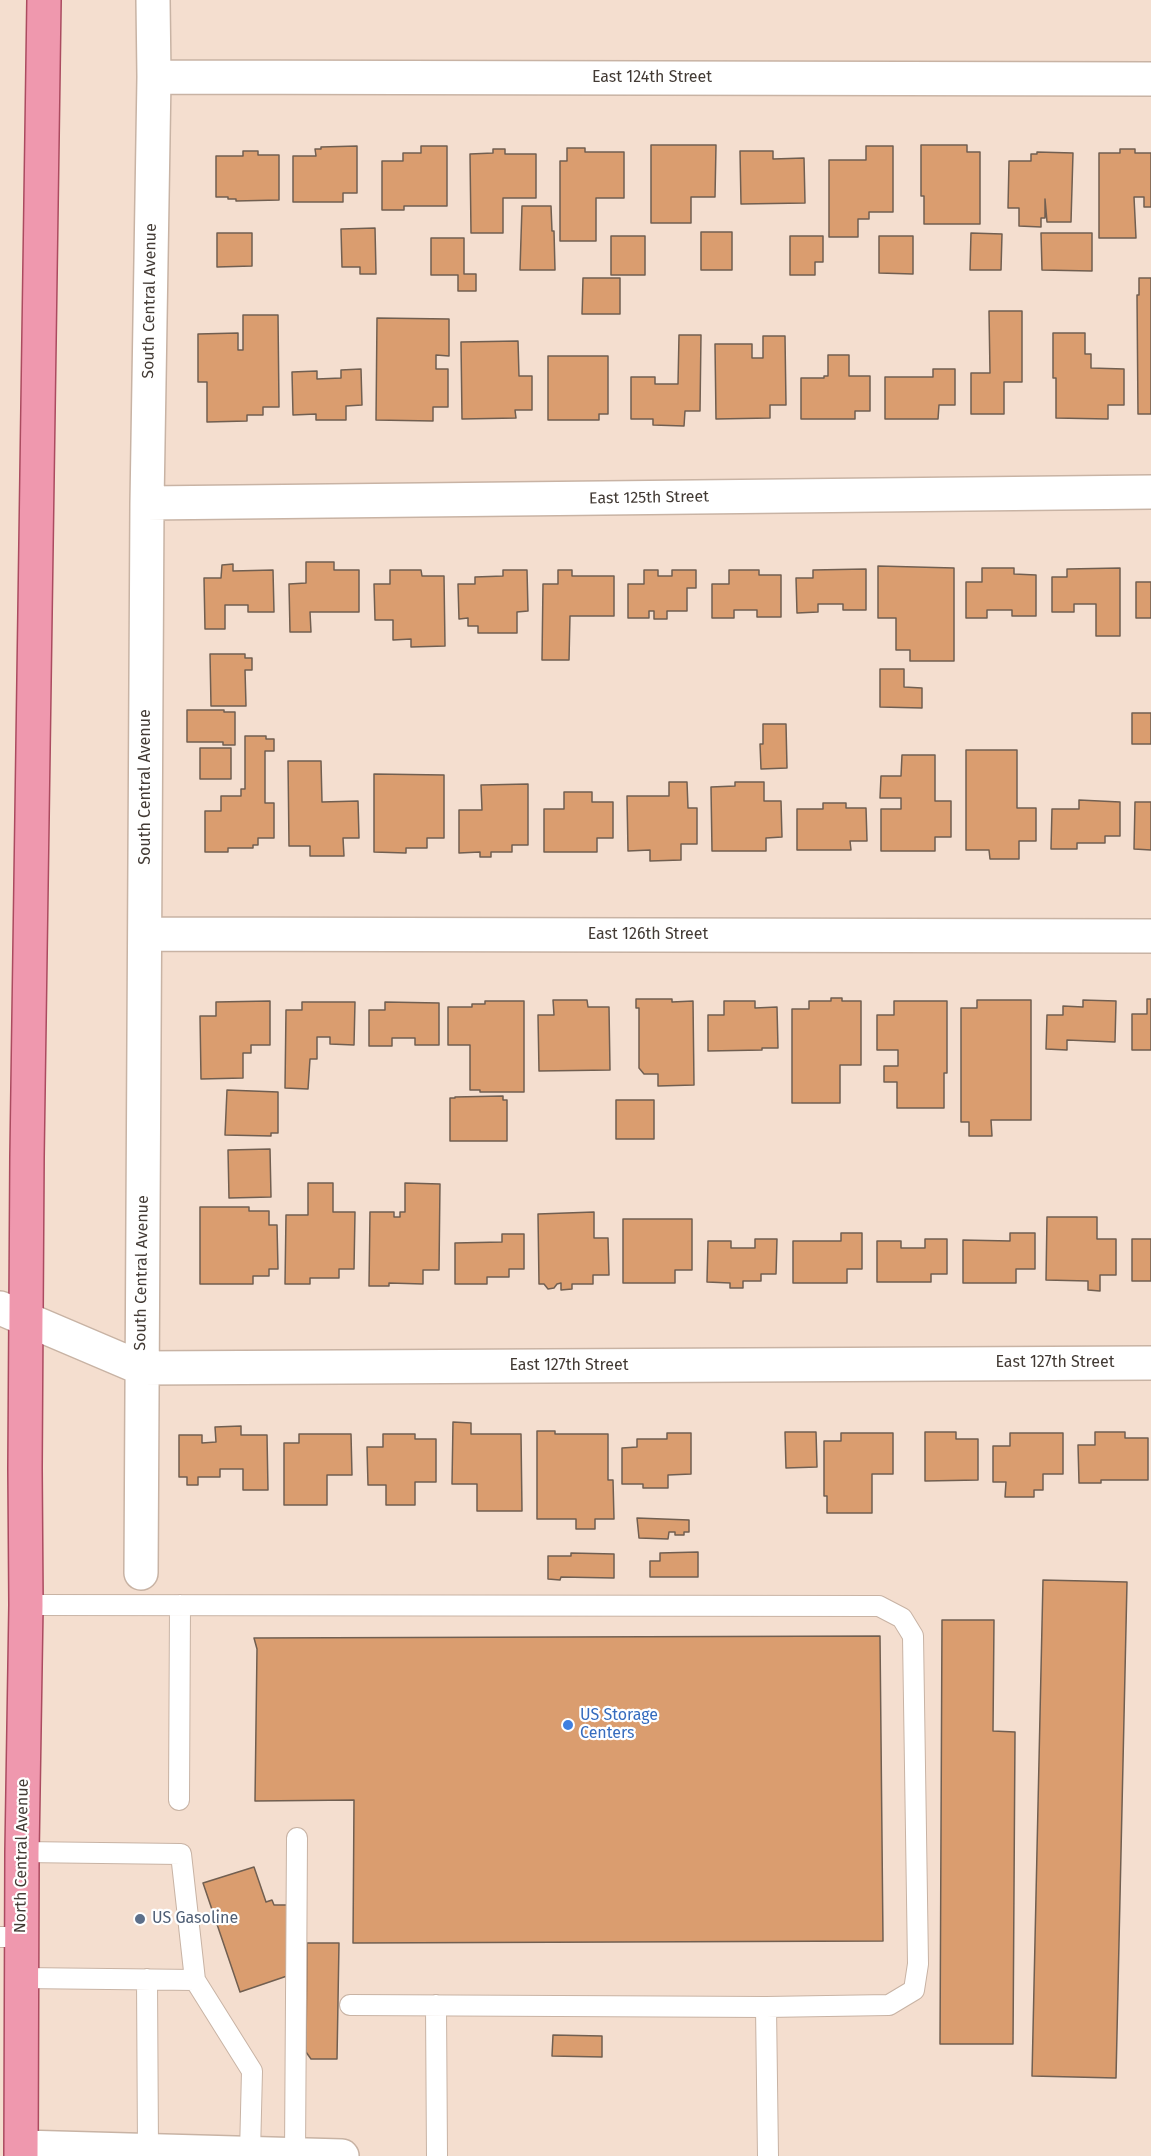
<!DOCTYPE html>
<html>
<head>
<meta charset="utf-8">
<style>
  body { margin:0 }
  canvas { display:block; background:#f4decf }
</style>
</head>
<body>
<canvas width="1151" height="2156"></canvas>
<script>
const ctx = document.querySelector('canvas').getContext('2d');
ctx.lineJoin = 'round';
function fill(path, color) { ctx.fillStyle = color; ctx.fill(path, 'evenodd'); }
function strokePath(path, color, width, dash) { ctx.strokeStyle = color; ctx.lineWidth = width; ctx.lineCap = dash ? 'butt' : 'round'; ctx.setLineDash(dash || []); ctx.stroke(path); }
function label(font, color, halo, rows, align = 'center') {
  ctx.font = font + ' "Fira Sans",sans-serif'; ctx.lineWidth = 4.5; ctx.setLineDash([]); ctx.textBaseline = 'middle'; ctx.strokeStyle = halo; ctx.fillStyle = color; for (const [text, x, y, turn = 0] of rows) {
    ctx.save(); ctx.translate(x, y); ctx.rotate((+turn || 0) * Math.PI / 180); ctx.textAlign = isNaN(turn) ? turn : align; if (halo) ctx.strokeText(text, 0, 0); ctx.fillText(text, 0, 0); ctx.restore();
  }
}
const building = new Path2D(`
  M651,145H716L715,197H691V223H651Z
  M921,145H967V152H980V224H924V196H921Z
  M357,146V193H343V202H293V156H316L315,149H321V147Z
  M421,146H447V206H404V210H382V161H403V153H421Z
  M866,146H893V212H869V219H858V237H829V160H866Z
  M567,148H585V152H624V198H596V241H560V161H567Z
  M493,149H505V154H536V198H503V233H471L470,154L493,153Z
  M1120,149H1135V153H1151V207H1144V197H1134L1136,238H1099V153H1120Z
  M243,151H258V155H279V200L236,201V199H228V197H216V156H243Z
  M740,151H773V159L804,158L805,203L741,204Z
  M1037,152L1073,153L1071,222H1047L1045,199V218H1041V227L1019,226V208H1008L1009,161H1031V154H1037Z
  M522,206H551L552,231H554L555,270H520Z
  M375,228L376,274H360V267H342L341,229Z
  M701,232H732V270H701Z
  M217,233H252V266L217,267Z
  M971,233L1002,234L1001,270H970Z
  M1041,233H1092V271L1042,270Z
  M611,236H645V275H611Z
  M790,236H823V262H815V275H790Z
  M879,236H913V274L879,273Z
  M431,238H464V274H476V291H458V275H431Z
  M583,278H620V314H582Z
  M1139,278H1151V414H1138L1137,295H1139Z
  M989,311H1022V382H1004V414H971V373H990Z
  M243,315H278L279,407H263V415H247V421L207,422V382H198V334L238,333V350H243Z
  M377,318L449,319V356L436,355V369H448V407H433V421L376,420Z
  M1053,333H1085V354H1091V368L1124,369V405H1108V419L1056,418V378H1053Z
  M679,335H701L700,411H685L684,426L653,425V419H631V377H655V384H678Z
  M763,336H785L786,405H770V418L716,419L715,344H752V358H763Z
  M518,341L519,376H532V410H515L516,418L462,419L461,342Z
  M828,355H849V376H870V411H855V419H801V378H824V376H828Z
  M548,356H608V414H599V420H548Z
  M361,369L362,405L346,406V420H316V414L293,415L292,372L317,371V379L341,378V370Z
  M933,369H955V405H939L938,419H885V377H933Z
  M306,562H334V570H359V612H310L311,632H290L289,584L306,583Z
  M233,564V571L273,570L274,612H248V605H225V629H205L204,578H221L222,565Z
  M878,566L954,568V661H910V650H896V618H878Z
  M982,568H1014V574L1036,575V616H1012V610H987V618H966V582H982Z
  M1120,568V636H1096V604H1074V612H1052V577H1067V569Z
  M866,569V610H843V604H818V612L797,613L796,578H813V570Z
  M390,570H421L422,576H444L445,646L411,647V639L393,640V620H375L374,584H390Z
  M503,570H527L528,611L517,612V633H478V626H468V618L459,619L458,584H475V577L503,576Z
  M558,570H572V576H614V616H570L569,660H542L543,584H558Z
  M644,570H658V576H672V570H696V588H687V611H667V619H654V611H649V618H628V584H644Z
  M729,570H759V575H781V617H757V610H734V618H712V584H729Z
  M1136,582H1151V618H1136Z
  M210,654H245V658H252V670H245L246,706H211Z
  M880,669H904V687L922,688V708L880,707Z
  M187,710H224V712H235V745H223V742H187Z
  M1132,713H1151V744H1132Z
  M763,724H786L787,768L761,769L760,744H763Z
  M245,736H266V739H274V751H265V803H274V838H258V845H253V848H228V852H205V811H221V796H241V789H245Z
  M200,748H231V779H200Z
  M966,750H1017V808H1036V841H1019V859H990L989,850H966Z
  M902,755H935V801H951V837H935V851H881V809H901V798H880L881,776H901Z
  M288,761H321L322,802L358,801L359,838H343L344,856H310V846H289Z
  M374,774L444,775V838H427V848H406V853L374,852Z
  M669,782H687L688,808H697V844H681V860L650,861V850L628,851L627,796H669Z
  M735,782H764V801H781L782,837L766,838V851H712L711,787L735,786Z
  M528,784V845H512V852H491V857H480V852L459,853V810H482L481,785Z
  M564,792H592V802H613V838H597V852H544V809H564Z
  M1079,800L1120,802V836H1105V843H1077V849H1051L1052,809H1079Z
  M1135,802H1151V850L1134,849Z
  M823,803H846V808H866L867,841H850L851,850H797V809H823Z
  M831,998H842V1001H861V1065H840V1103H792V1009H809V1001H831Z
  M636,999H672V1002L693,1001L694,1085L658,1086V1074H644L639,1068V1008H636Z
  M1147,999H1151V1050H1132V1014H1147Z
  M553,1000H587L588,1007H609L610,1070L539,1071L538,1015H554Z
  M977,1000H1031V1120H991L992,1136H969V1122H961V1008H977Z
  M1083,1000L1116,1001L1115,1042L1067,1040V1050L1046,1049L1047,1015H1063V1006L1083,1007Z
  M270,1001V1045H251V1053H243V1078L201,1079L200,1016H216V1002Z
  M485,1001H524V1092H480V1090H470V1045H448V1007H472V1004H485Z
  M724,1001H755V1008L777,1007L778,1048H762V1050L708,1051V1015H724Z
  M894,1001H947V1073H944V1108H897V1082H884V1066H898V1050H877V1015H894Z
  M302,1002H355L354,1045L330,1044V1037H317V1059H310L308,1089L285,1088L286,1010H302Z
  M385,1002L439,1003V1045H415V1038H392V1046H369V1010H385Z
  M227,1090L278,1092V1133H271V1136L225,1135Z
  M503,1096V1100H507V1141H450V1098H455V1097Z
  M616,1100H654V1139H616Z
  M270,1149L271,1197L229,1198L228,1150Z
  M308,1183H333V1212H355L354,1269H339V1278H310V1284H285L286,1215H308Z
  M405,1183L440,1184L439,1270H423V1284L389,1283V1286H369L370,1212H394V1217H400V1212H405Z
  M200,1207H249V1211H269V1225H277L278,1269H269V1276H253V1284H200Z
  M594,1212V1238H608L609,1275H593V1284H572V1289L561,1290V1283L557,1284L554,1288L548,1289L544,1284H539L538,1214Z
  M1047,1217H1097V1239H1116V1275H1100V1291L1088,1290V1281L1046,1280Z
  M623,1219H692V1270H675V1283H623Z
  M841,1233H862V1269H847V1283H793V1241H841Z
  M1010,1233H1035V1269H1016V1283H963V1240L1010,1241Z
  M502,1234H524V1269H509V1277H487V1284H455V1243L502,1242Z
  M755,1239H777L776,1274H761V1281H743V1288H730V1283L707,1282L708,1241H731V1248H755Z
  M925,1239H947V1274H931V1282H877V1241H901V1248H925Z
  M1132,1239H1151V1281H1132Z
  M453,1422L471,1423V1434H521L522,1511H477V1484H452Z
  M241,1426V1435H267L268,1490H243V1469H220V1477H198V1485H187V1477H179V1435H202V1443L216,1442L215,1427Z
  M537,1431H555V1434H608V1480H613L614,1519H595V1529H576V1519H537Z
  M785,1432H816L817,1467L786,1468Z
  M925,1432H956V1439H978V1480L925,1481Z
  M1095,1432H1125V1438H1148V1480H1101V1483H1079L1078,1445H1095Z
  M667,1433H691V1474L668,1475V1488H643V1484H622V1448L637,1447V1439H667Z
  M841,1433H893V1474H872V1513H827V1496H824V1441H841Z
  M1010,1433H1063V1474H1043V1490H1034V1497H1005L1006,1482H993V1446H1010Z
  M299,1434H351L352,1475H327V1505H284V1443H299Z
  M383,1434H415V1439H436V1482H415V1505H386V1485H368L367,1447H383Z
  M637,1518L689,1520V1532H684V1535H675V1532H669L668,1539L639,1538Z
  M698,1552V1577H650V1561H660V1553Z
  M571,1553L614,1554V1578L561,1577L560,1580L548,1579V1556H571Z
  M1043,1580L1127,1582L1116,2078L1032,2076Z
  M942,1620H994L993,1731L1015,1732L1013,2044H940Z
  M880,1636L883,1941L353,1943L354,1800L255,1801L257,1649L254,1638Z
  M254,1867L266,1902L272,1900L274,1905H287V1976L240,1992L203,1883Z
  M307,1943H339L337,2059H311L306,2052Z
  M553,2035L602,2036V2057L552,2056Z`);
fill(building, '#da9d6f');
strokePath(building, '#715f51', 1.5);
const service = new Path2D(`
  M26,1605L879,1606L902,1618L913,1636L918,1964L914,1990L889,2005L766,2007L768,2156
  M179,1800L180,1605
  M22,1852L181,1854L195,1980L252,2071L250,2153
  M0,1937H22
  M22,1978L195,1980
  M147,1979L148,2150
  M350,2005L766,2007
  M436,2005L437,2156
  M295,2155L297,1838`);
const minor = new Path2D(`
  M154,77L1151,79
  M147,503L1151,492
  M146,934L1151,936
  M0,1308L141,1368L1151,1363
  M141,1573L147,503L154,77L153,0`);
const secondary = new Path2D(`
  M22,2147L342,2156`);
const primary = new Path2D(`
  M21,2156L22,1852L26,1605L25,1468L27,1156L44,0`);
strokePath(service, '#c8b3a4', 22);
strokePath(minor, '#c8b3a4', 36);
strokePath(secondary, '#c8b3a4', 36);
strokePath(primary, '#ab4b60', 36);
strokePath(service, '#fff', 20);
strokePath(minor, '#fff', 33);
strokePath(secondary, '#fff', 33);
strokePath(primary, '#ef98ae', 33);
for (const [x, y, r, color] of [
  [568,1725,6,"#3f7fe0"],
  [140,1919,6,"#5c6f8a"]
]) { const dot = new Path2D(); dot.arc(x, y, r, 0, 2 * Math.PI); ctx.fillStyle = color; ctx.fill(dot); strokePath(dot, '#fff', 2); }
label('16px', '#423a34', '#fff', [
  ["East 124th Street",652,78],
  ["South Central Avenue",150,301,-89],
  ["East 125th Street",649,498,-1],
  ["South Central Avenue",146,787,-90],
  ["East 126th Street",648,935],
  ["South Central Avenue",142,1273,-89],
  ["East 127th Street",1055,1363],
  ["East 127th Street",569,1366],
  ["North Central Avenue",22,1856,-89]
]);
label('16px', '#366cbe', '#fff', [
  ["US Storage",580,1716],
  ["Centers",580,1734]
], 'left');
label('16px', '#4e5e75', '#fff', [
  ["US Gasoline",152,1919]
], 'left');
</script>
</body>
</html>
